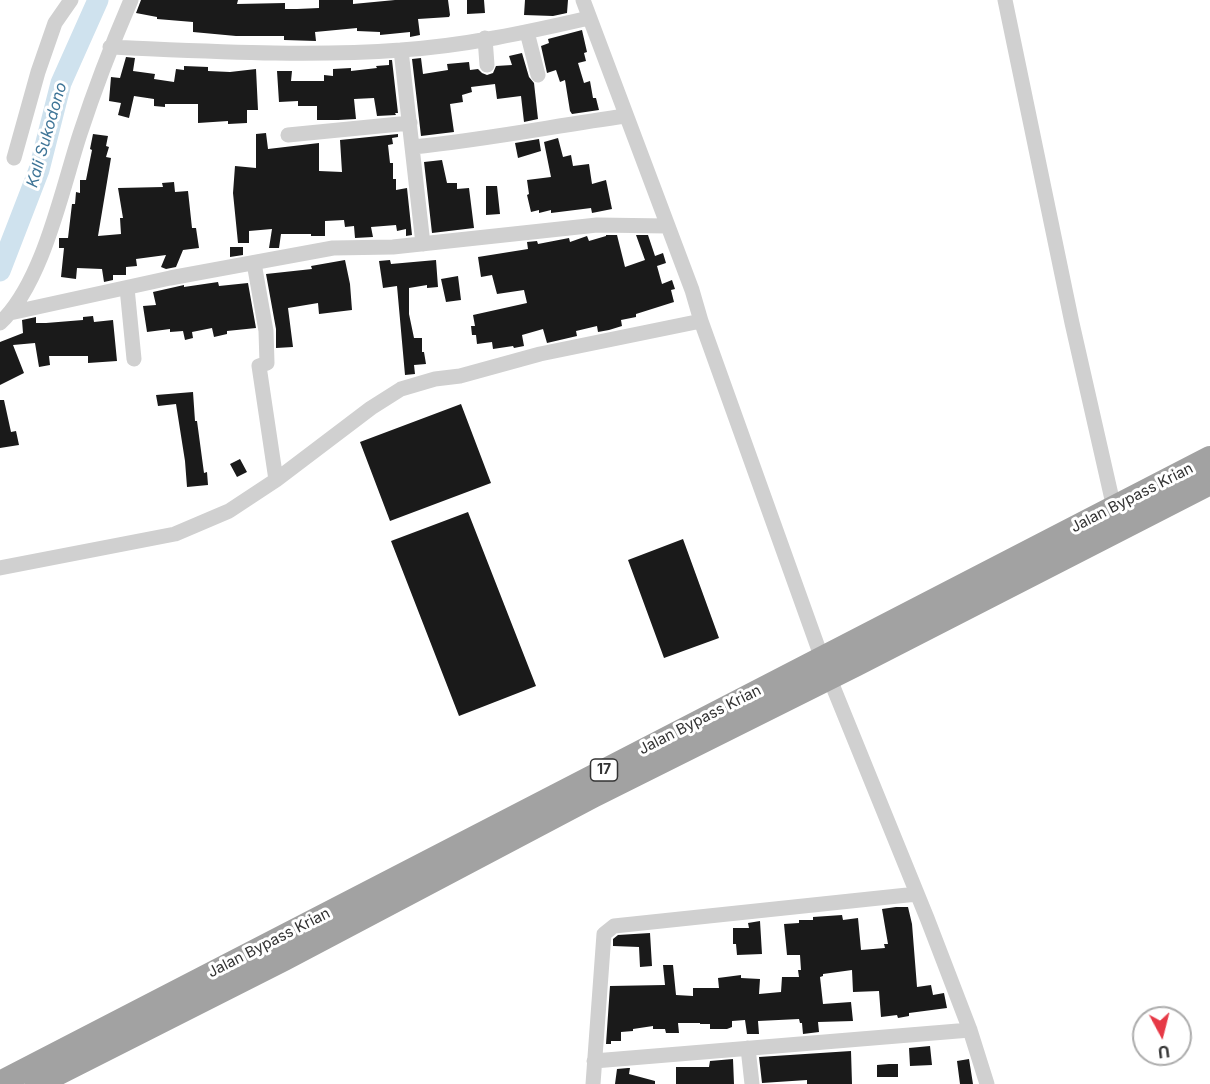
<!DOCTYPE html>
<html>
<head>
<meta charset="utf-8">
<style>
  body { margin:0 }
  #map { position:relative; width:1210px; height:1084px; overflow:hidden; background:#fff; font-family:Inter,sans-serif }
  canvas { display:block }
  .north { position:absolute; left:1132px; top:1006px; width:60px; height:60px; box-sizing:border-box; background:#fff; border:2px solid #adadad; border-radius:50%; rotate:173deg; font-size:16px; font-weight:700; line-height:24px; text-align:center; color:#333 }
  .north::after { content:''; display:block; margin:auto; width:21px; height:27px; background:#e63946; clip-path:polygon(50% 0,100% 100%,50% 72%,0 100%) }
</style>
</head>
<body>
<div id="map">
<canvas width="1210" height="1084"></canvas>
<div class="north">U</div>
</div>
<script>
const ctx = document.querySelector('canvas').getContext('2d');
ctx.lineJoin = 'round';
function strokePath(path, color, width, dash) { ctx.strokeStyle = color; ctx.lineWidth = width; ctx.lineCap = dash ? 'butt' : 'round'; ctx.setLineDash(dash || []); ctx.stroke(path); }
function fill(path, color) { ctx.fillStyle = color; ctx.fill(path, 'evenodd'); }
function label(font, color, halo, rows, align = 'center') {
  ctx.font = font + ' Inter,sans-serif'; ctx.lineWidth = 6; ctx.setLineDash([]); ctx.textBaseline = 'middle'; ctx.strokeStyle = halo; ctx.fillStyle = color; for (const [text, x, y, turn = 0] of rows) {
    ctx.save(); ctx.translate(x, y); ctx.rotate((+turn || 0) * Math.PI / 180); ctx.textAlign = isNaN(turn) ? turn : align; if (halo) ctx.strokeText(text, 0, 0); ctx.fillText(text, 0, 0); ctx.restore();
  }
}
strokePath(new Path2D(`
  M0,271L39,170L61,83L98,0`), '#cfe2ee', 21);
fill(new Path2D(`
  M141,0H238L237,4L285,3V9H297L319,8V0H353V4L395,0H448L450,15L449,17L418,19L420,35L410,37V32L380,35V32L357,31V28L315,32L316,41L284,40V36H236L193,32V22L157,19V17L136,13Z
  M467,0H484L485,13L467,14Z
  M525,0H568L567,13L553,16L524,15Z
  M582,30L587,52L584,53L586,61L578,63L584,83L590,81L593,98H596L599,110L572,114L570,111L565,80L560,82L556,70L547,73L541,46L549,43L548,39Z
  M522,53L529,77L534,83L538,119L524,122L521,96L497,99L495,84L471,87L472,92L462,95L463,102L450,104L454,132L421,136L412,59L421,58L423,74L448,70L447,64L469,62L470,70L478,69L482,73L487,75L493,73L496,66L512,65L509,56Z
  M126,57L135,58L133,71L155,74L154,79L174,82L176,69L184,70V66L208,67V71L230,72L256,69L258,110H247V123L228,124V121L198,123V104H165V107L154,106V99L134,96L129,118L118,115L121,103L109,101L111,77L120,78Z
  M389,60H392L398,113H395L396,115L377,116L374,98L354,99L356,119L338,120H317V106H298V101L279,102L277,71H292L291,81H324V75L333,76V69L351,68V71L377,68L376,66L389,65Z
  M266,133L268,149L319,143V171L342,172L340,140L398,134V137L392,138L393,144L388,145L390,163H393V179H396V190L407,188L412,235L406,236V229L397,231L396,225L371,227L373,237L355,238L354,226L345,227L344,220L325,221V236H311V234H281L279,248H269L272,229L249,231V243H238L233,193L235,166L256,168V134Z
  M93,134L108,136L106,146L109,147L106,157L111,158L98,236L121,234L120,218H123L118,188L163,187L162,183L174,182L175,192L188,191L192,228H196L199,248L183,250L176,267L166,269L161,267L166,255L136,259L137,266L126,267V275H113V280L104,282L102,269L77,268L76,279L61,277L64,248H59V238H68L72,204H75L76,192L80,193V180H86L92,150L90,149Z
  M558,138L563,157L571,155L573,166L589,164L592,184L606,180L612,209L592,213L591,208L551,213V210L539,213V210L531,212L527,195L529,194L527,180L551,177L544,142Z
  M539,139L541,151L518,158L515,143Z
  M442,160L447,183H457V189L469,188L474,228L432,233L424,162Z
  M486,186H497L500,214L486,215Z
  M606,235H617L625,267L645,260L636,235H648L655,256L663,253L666,263L657,266L662,284L672,280L675,289L671,290L674,302L636,314V317L621,320L622,326L609,330L598,332L597,326L576,331L577,336L547,343L543,329L522,335L524,346L514,348L513,346L493,349L492,342L477,344L476,335H472L471,326H475L473,315L527,303L524,290L497,294L492,275L481,277L478,257L528,249L527,242L537,241L538,244L569,238L570,242L587,236L589,241L606,236Z
  M230,247H243V255L230,257Z
  M345,260L350,284L352,310L319,314L318,303L288,308L293,347L276,348V329L266,274L312,269L311,266Z
  M390,260L391,264L436,260L438,287L427,288V285L409,288V314L414,338H422V352H424L426,364L414,365L415,374L405,375L397,286L383,288L379,261Z
  M458,276L461,300L446,302L441,279Z
  M218,282L219,286L248,283L256,328L227,331V334L214,337L212,328L192,332L193,338L185,340L183,331L170,332V329L147,332L143,306L156,305L153,292L184,285V287Z
  M93,316L94,322L113,320L117,361L88,363V356H49L50,365L39,367L35,343L13,345L24,373L0,385V342L23,333L22,320L36,317V323H46L83,320V317Z
  M193,392L195,421H197L204,473L207,472L208,485L187,487L185,461L176,404L158,406L156,395Z
  M0,400H4L11,432L16,431L19,445L0,448Z
  M461,404L491,483L390,521L360,442Z
  M240,459L247,472L237,477L230,464Z
  M468,512L536,686L459,716L391,541Z
  M683,539L719,638L664,658L628,560Z
  M896,907H908L912,924L917,987L931,985L933,995L944,993L947,1008L909,1013V1016L898,1018L897,1015L881,1017L879,991L853,992L852,970L823,974V976L820,977L823,1004L851,1002L853,1021L818,1022L819,1032L803,1034L802,1023H800L799,1019L758,1021L759,1034H747L745,1020L732,1021V1027L727,1029H710V1024H700V1023H678L679,1033H666L665,1029H653V1026L633,1029V1031L621,1032V1041H611V1044H606L610,986L665,985L663,965H673L676,995L693,996V988H719L718,978L741,975V978L760,979L759,994L781,992L782,977H799L798,970H801L800,955H787L784,924L799,923V920H813V917L842,915L843,920L858,918L861,950L885,948L884,944H888L882,909Z
  M760,921L762,954L737,955L736,944H733V928H749L748,923Z
  M650,933L652,966L640,967L639,947L613,946V939L618,935Z
  M930,1046L932,1065L910,1066L909,1048Z
  M851,1051L852,1084H807V1080L762,1083L759,1057Z
  M733,1059L734,1084H676V1067H709L710,1061Z
  M969,1059L973,1084H960L957,1061Z
  M889,1064H898V1077H877V1065Z
  M628,1068H630L629,1074L655,1081V1084H615L617,1069Z`), '#1a1a1a');
strokePath(new Path2D(`
  M583,0L692,290L701,321L825,667L927,918L970,1030L987,1084
  M1005,0L1072,323L1114,508
  M527,32L538,75
  M485,38L487,65
  M110,47C207,51 304,57 401,50C464,46 528,32 589,18
  M401,50L423,244
  M288,135L410,123
  M413,147C484,140 554,126 625,116
  M14,158L38,72L55,23L71,0
  M254,263L266,331L267,363L259,366L276,480
  M127,288L134,359
  M10,313L170,278L333,248L393,247L597,225L667,226
  M0,323C43,283 62,189 80,134C95,88 112,44 131,0
  M0,568L175,534L229,511L276,480L371,408L401,389L435,379L460,376L540,354L701,321
  M748,1048L752,1084
  M594,1061L970,1030
  M593,1084L604,934L614,926L917,894`), '#d0d0d0', 15);
strokePath(new Path2D(`
  M0,1083L1210,458
  M37,1084L284,959L593,796L855,665L1210,483`), '#a2a2a2', 24);
for (const [x, y, w] of [
  [604,770,27]
]) { const box = new Path2D(); box.roundRect(x - w / 2, y - 11, w, 22, 4.5); ctx.fillStyle = '#fff'; ctx.fill(box); strokePath(box, '#333', 1.5); }
label('bold 14px', '#333', null, [
  ["17",604,770]
]);
label('15px', '#333', '#fff', [
  ["Jalan Bypass Krian",1132,498,-27],
  ["Jalan Bypass Krian",700,720,-27],
  ["Jalan Bypass Krian",269,943,-27]
]);
label('italic 16px', '#3f7597', '#fff', [
  ["Kali Sukodono",47,135,-74]
]);
</script>
</body>
</html>
